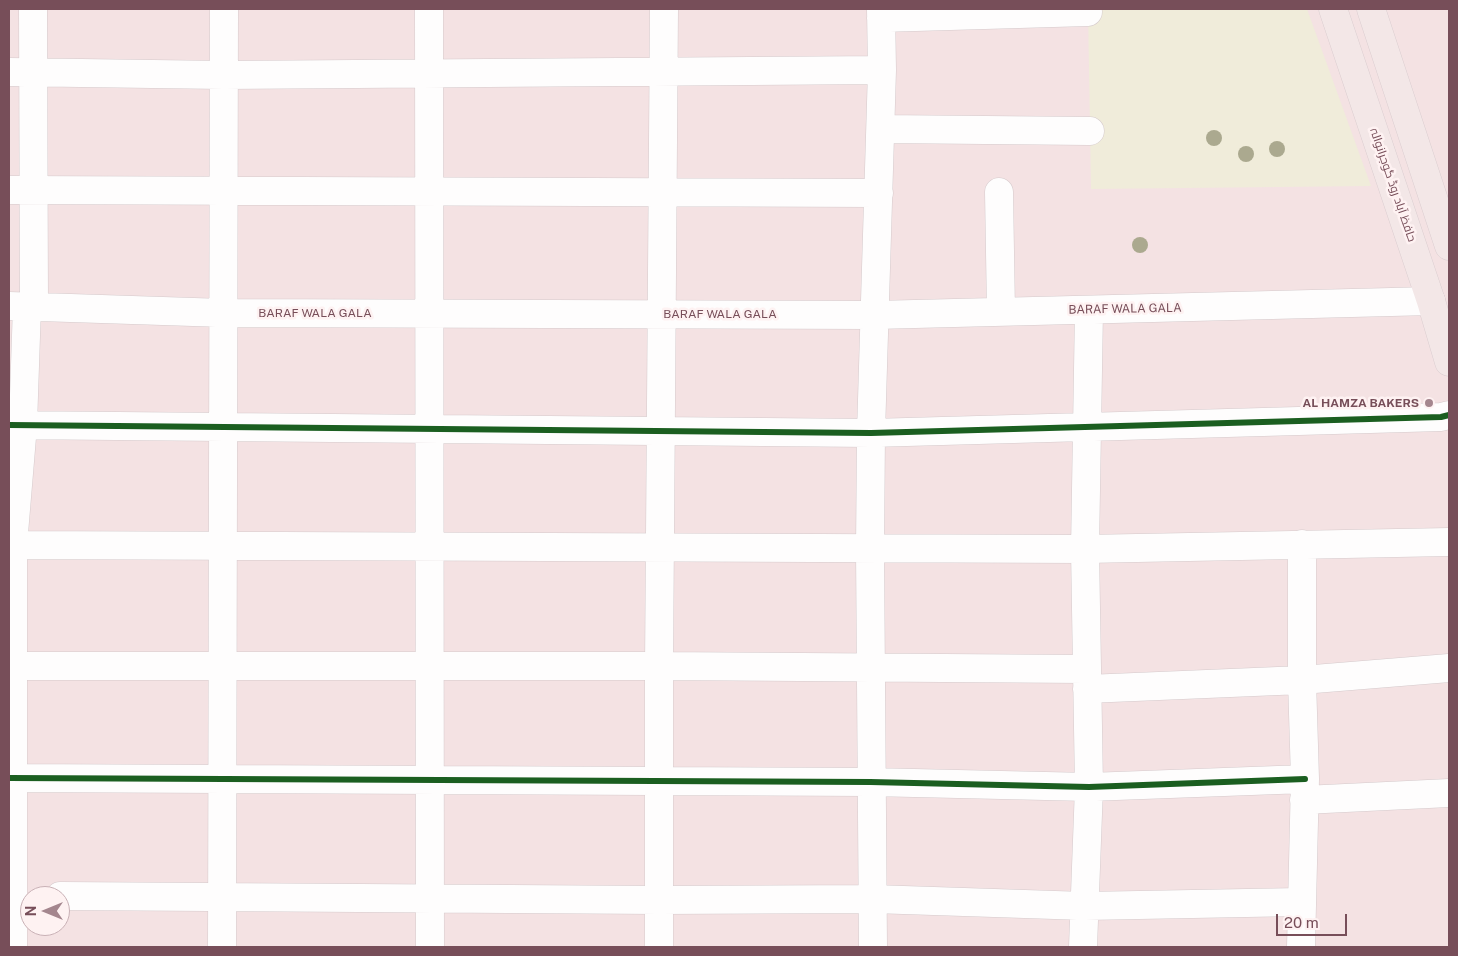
<!DOCTYPE html>
<html>
<head>
<meta charset="utf-8">
<style>
  body { margin:0 }
  #map { position:relative; width:1458px; height:956px; overflow:hidden; background:#f8efef; font-family:"Public Sans",sans-serif }
  canvas { display:block }
  .frame { position:absolute; inset:0; border:10px solid #774e59; pointer-events:none }
  .north { position:absolute; left:20px; top:886px; width:50px; height:50px; box-sizing:border-box; background:#fef2f2; border:1px solid #c8b0b5; border-radius:50%; rotate:270deg; font-size:14px; font-weight:700; line-height:20px; text-align:center; color:#774e59 }
  .north::after { content:''; display:block; margin:auto; width:18px; height:22px; background:#a4868e; clip-path:polygon(50% 0,100% 100%,50% 72%,0 100%) }
  .scale { position:absolute; left:1276px; top:914px; width:71px; height:22px; box-sizing:border-box; border:2px solid #774e59; border-top:0; padding-left:6px; font-size:15px; line-height:18px; white-space:nowrap; color:#774e59; -webkit-text-stroke:4px #fef2f2; paint-order:stroke }
</style>
</head>
<body>
<div id="map">
<canvas width="1458" height="956"></canvas>
<div class="frame"></div>
<div class="north">N</div>
<div class="scale">20 m</div>
</div>
<script>
const ctx = document.querySelector('canvas').getContext('2d');
ctx.lineJoin = 'round';
function fill(path, color) { ctx.fillStyle = color; ctx.fill(path, 'evenodd'); }
function strokePath(path, color, width, dash) { ctx.strokeStyle = color; ctx.lineWidth = width; ctx.lineCap = dash ? 'butt' : 'round'; ctx.setLineDash(dash || []); ctx.stroke(path); }
function label(font, color, halo, rows, align = 'center') {
  ctx.font = font + ' "Public Sans",Cairo,sans-serif'; ctx.lineWidth = 5; ctx.setLineDash([]); ctx.textBaseline = 'middle'; ctx.strokeStyle = halo; ctx.fillStyle = color; for (const [text, x, y, turn = 0] of rows) {
    ctx.save(); ctx.translate(x, y); ctx.rotate((+turn || 0) * Math.PI / 180); ctx.textAlign = isNaN(turn) ? turn : align; if (halo) ctx.strokeText(text, 0, 0); ctx.fillText(text, 0, 0); ctx.restore();
  }
}
fill(new Path2D(`
  M9,9H1449V947H9ZM30,896H60V926H30Z`), '#f4e2e3');
fill(new Path2D(`
  M1088,9H1307L1371,186L1091,189Z`), '#f0ecda');
const street = new Path2D(`
  M33,9L34,306
  M429,9L430,947
  M881,18L1088,12
  M9,72L224,75L882,70
  M881,129L1090,131
  M9,190L879,193
  M999,192L1001,312
  M9,306L224,313L875,315L1431,301
  M9,425L871,433L1441,417L1449,415
  M9,545L1085,549L1449,542
  M9,666H659L1085,669
  M1087,689L1302,680L1449,668
  M9,778L870,782L1089,787L1305,779
  M1304,800L1449,793
  M60,896L659,900L873,899L1085,906L1300,902
  M13,947V545L23,425L27,306
  M222,947L224,9
  M659,947V666L664,9
  M873,947L870,549L871,433L882,70L881,9
  M1083,947L1089,787L1085,549L1089,310
  M1301,947L1305,779L1302,680V544`);
const primary = new Path2D(`
  M1333,9L1431,301L1449,362
  M1371,9L1449,246`);
strokePath(street, '#d5cacc', 29);
strokePath(primary, '#d9cccf', 29);
strokePath(street, '#fefdfd', 28);
strokePath(primary, '#f3e7e7', 28);
strokePath(new Path2D(`
  M9,425L871,433L1441,417L1449,415
  M9,778L870,782L1089,787L1305,779`), '#1b5e20', 6);
ctx.fillStyle = '#aba98f';
for (const [x, y] of [
  [1214,138],
  [1277,149],
  [1246,154],
  [1140,245]
]) { ctx.beginPath(); ctx.arc(x, y, 8, 0, 2 * Math.PI); ctx.fill(); }
for (const [x, y, r, color] of [
  [1429,403,5,"#a4868e"]
]) { const dot = new Path2D(); dot.arc(x, y, r, 0, 2 * Math.PI); ctx.fillStyle = color; ctx.fill(dot); strokePath(dot, '#fef2f2', 2); }
label('12px', '#774e59', '#fef2f2', [
  ["حافظ آباد روڈ گوجرانوالہ",1393,185,71],
  ["BARAF WALA GALA",1125,309,-1],
  ["BARAF WALA GALA",315,313],
  ["BARAF WALA GALA",720,314]
]);
label('bold 12px', '#774e59', '#fef2f2', [
  ["AL HAMZA BAKERS",1419,403]
], 'right');
</script>
</body>
</html>
